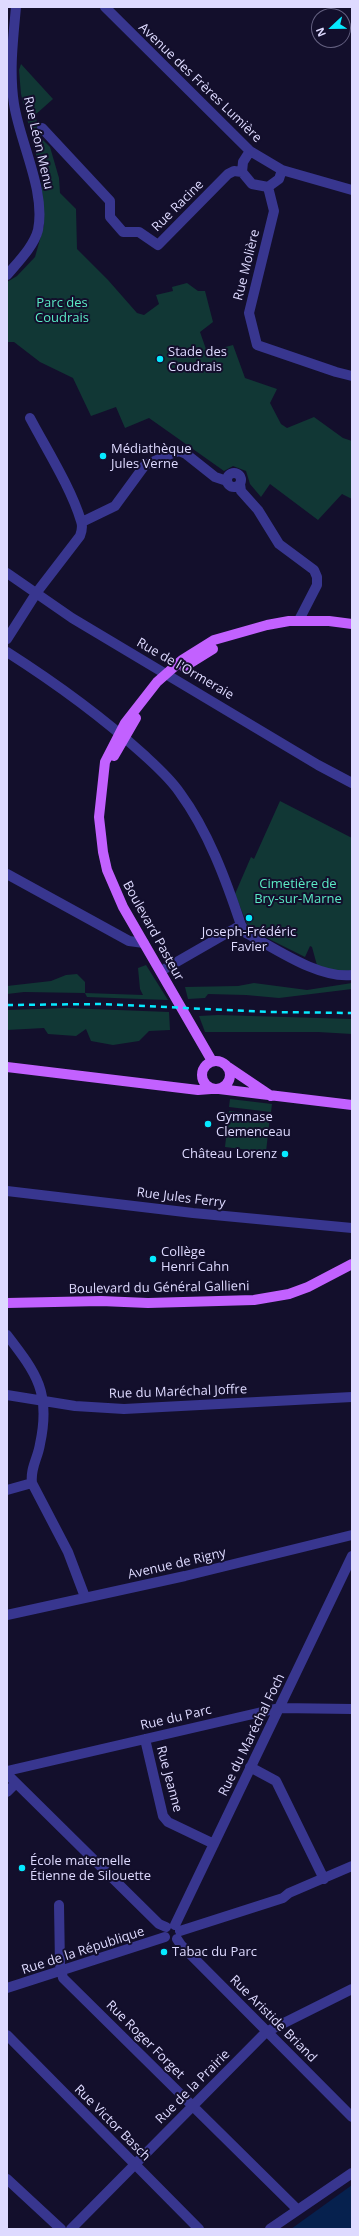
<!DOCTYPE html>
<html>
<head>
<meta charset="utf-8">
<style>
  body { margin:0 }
  #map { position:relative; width:359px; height:2236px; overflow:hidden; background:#130f2c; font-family:"Open Sans",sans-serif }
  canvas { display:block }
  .frame { position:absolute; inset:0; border:8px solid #dedaff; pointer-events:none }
  .north { position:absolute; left:311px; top:8px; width:40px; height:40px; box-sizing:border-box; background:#130f2c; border:1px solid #646080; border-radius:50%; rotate:248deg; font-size:11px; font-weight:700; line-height:16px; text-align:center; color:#dedaff }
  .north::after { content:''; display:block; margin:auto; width:14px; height:18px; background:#06e9ff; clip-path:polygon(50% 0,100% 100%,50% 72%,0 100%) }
</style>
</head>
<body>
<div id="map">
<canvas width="359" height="2236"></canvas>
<div class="frame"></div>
<div class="north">N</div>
</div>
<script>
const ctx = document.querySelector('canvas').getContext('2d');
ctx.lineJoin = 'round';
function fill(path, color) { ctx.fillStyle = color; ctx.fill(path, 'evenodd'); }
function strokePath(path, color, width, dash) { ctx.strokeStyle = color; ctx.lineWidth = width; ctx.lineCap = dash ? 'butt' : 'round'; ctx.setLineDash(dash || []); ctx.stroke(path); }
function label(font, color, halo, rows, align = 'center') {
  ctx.font = font + ' "Open Sans",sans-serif'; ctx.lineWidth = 4; ctx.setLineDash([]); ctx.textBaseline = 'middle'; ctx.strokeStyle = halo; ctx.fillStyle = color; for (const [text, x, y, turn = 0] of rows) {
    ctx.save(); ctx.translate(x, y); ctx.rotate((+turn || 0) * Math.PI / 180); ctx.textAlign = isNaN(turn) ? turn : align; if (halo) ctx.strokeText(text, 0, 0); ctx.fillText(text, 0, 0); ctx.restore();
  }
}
fill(new Path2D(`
  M21,64L53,99L35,115L42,139L50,147L59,178L60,193L76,209L77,249L108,280L137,313L144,315L159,304L156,295L173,291L172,287L187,283L198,291H205L213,322L200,332L207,352L233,345L245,378L277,389L270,403L281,424L287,428L314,417L343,438L352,441V499L342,494L318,520L270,484L261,497L250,484L246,471L233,466L224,471L149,418L125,428L116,407L91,416L73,378L40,362L14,342H7V282L17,276L35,257L44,225L41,175L21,94L19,70Z
  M280,801L352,838V973L318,969L312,947L310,946L305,957L249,929L235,894L251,857L254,859Z
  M146,965L168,1000L87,997L85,993L24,992L7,994V986L51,981L66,975L77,974L85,982V993L143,995L140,989L138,968Z
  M254,983L307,990L352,983V989L279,998L246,995L208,994L205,998L188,999L185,987L238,986Z
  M67,1008L169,1012L170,1030L149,1031L139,1041L113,1045L91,1041L86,1029L76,1036L48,1034L44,1028L7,1030V1010Z
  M218,1015L352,1019V1034L318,1032H205L199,1016Z
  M230,1099L272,1104L271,1112L229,1107Z
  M229,1111L270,1116L266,1152L225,1147Z`), '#113735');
fill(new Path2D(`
  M352,2185V2229H291Z`), '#06214e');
strokePath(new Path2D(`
  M105,7L250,151L282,170L352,190
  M42,128L110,201V217L123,232H139L158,245L228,174L234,171L242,172
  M250,151L243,162L242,172L252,184L268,187L279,179L282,170
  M268,187L274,211L249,313L257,345L336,372L352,376
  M7,275C18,262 34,246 38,230C46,191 20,143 14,104C9,72 13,40 16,7
  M227 480a7 7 0 1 1 14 0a7 7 0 1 1-14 0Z
  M240,484L241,491L258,510L279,544L314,570L317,577V585L299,620
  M82,522L115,506L145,465L173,453L179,451L186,454L215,477L227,481
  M7,573L72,618L318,765L352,783
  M7,639L37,592L80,536C82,531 83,527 81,521C71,488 47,450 30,418
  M7,652C54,682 101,716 143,754C156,766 170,778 180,793C208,831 226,880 241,925L246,933C275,948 318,979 352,975
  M7,874L129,941L144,943
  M161,971L241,925
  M7,1191L193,1213L352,1228
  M7,1335C37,1374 51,1393 40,1444C38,1458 30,1468 32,1483L68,1552L85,1597
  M7,1395L75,1406L124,1409L352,1397
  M7,1490L32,1483
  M7,1615L185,1576L352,1535
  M145,1739L163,1816L168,1822L214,1844
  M250,1767L276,1781L324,1879
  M7,1771L279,1708L352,1709
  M7,1774L159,1924L166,1927
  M7,1792L16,1783
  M59,1905L60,1965L63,1978L298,2210
  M175,1925L352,1556
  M180,1931L283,1898L289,1893L352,1866
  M177,1939L181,1945L352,2117
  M7,1988L165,1937
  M7,2035L199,2229
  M7,2179L61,2229
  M71,2229L266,2032L352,1989
  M270,2229L352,2173`), '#38368f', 10);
strokePath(new Path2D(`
  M184,667L213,649
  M114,756L136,718
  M202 1075a14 14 0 1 1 28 0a14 14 0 1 1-28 0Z
  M212,1061L123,907L107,870L103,852L99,817L105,762L125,723L157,682L182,660L214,640L267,625L289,621H329L352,624
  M7,1067L198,1090L211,1089
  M228,1067L271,1096
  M219,1089L352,1105
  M7,1303L101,1301L148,1303L254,1300L289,1294L308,1287L352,1264`), '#c261ff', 10);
strokePath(new Path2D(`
  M7,1005L103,1004L269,1012L352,1013`), '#06e9ff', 2.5, [6, 5]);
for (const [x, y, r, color] of [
  [160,359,4,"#06e9ff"],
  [103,456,4,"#06e9ff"],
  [249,918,4,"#06e9ff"],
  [208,1124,4,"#06e9ff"],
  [285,1154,4,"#06e9ff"],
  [153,1259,4,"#06e9ff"],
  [22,1868,4,"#06e9ff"],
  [164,1952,4,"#06e9ff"]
]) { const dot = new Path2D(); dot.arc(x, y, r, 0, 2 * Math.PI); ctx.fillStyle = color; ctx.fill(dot); strokePath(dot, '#130f2c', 1.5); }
label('13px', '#dedaff', '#130f2c', [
  ["Avenue des Frères Lumière",200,83,44],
  ["Rue Léon Menu",38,143,77],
  ["Rue Racine",178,206,-45],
  ["Rue Molière",247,265,-76],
  ["Rue de l'Ormeraie",185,669,30],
  ["Boulevard Pasteur",153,931,61],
  ["Rue Jules Ferry",181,1198,7],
  ["Boulevard du Général Gallieni",159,1288,-1],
  ["Rue du Maréchal Joffre",178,1392,-2],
  ["Avenue de Rigny",177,1564,-13],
  ["Rue du Parc",176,1718,-13],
  ["Rue du Maréchal Foch",252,1735,-64],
  ["Rue Jeanne",169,1779,75],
  ["Rue de la République",83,1951,-18],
  ["Rue Aristide Briand",273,2019,45],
  ["Rue Roger Forget",145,2040,45],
  ["Rue de la Prairie",193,2087,-45],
  ["Rue Victor Basch",112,2123,45]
]);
label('13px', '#5bebc5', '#130f2c', [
  ["Parc des",62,303],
  ["Coudrais",62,318],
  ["Cimetière de",298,884],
  ["Bry-sur-Marne",298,899]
]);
label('13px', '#dedaff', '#130f2c', [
  ["Stade des",168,352],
  ["Coudrais",168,367],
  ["Médiathèque",111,449],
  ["Jules Verne",111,464],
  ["Joseph-Frédéric",249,932,"center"],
  ["Favier",249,947,"center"],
  ["Gymnase",216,1117],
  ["Clemenceau",216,1132],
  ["Château Lorenz",277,1154,"right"],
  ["Collège",161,1252],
  ["Henri Cahn",161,1267],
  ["École maternelle",30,1861],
  ["Étienne de Silouette",30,1876],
  ["Tabac du Parc",172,1952]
], 'left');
</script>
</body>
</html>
